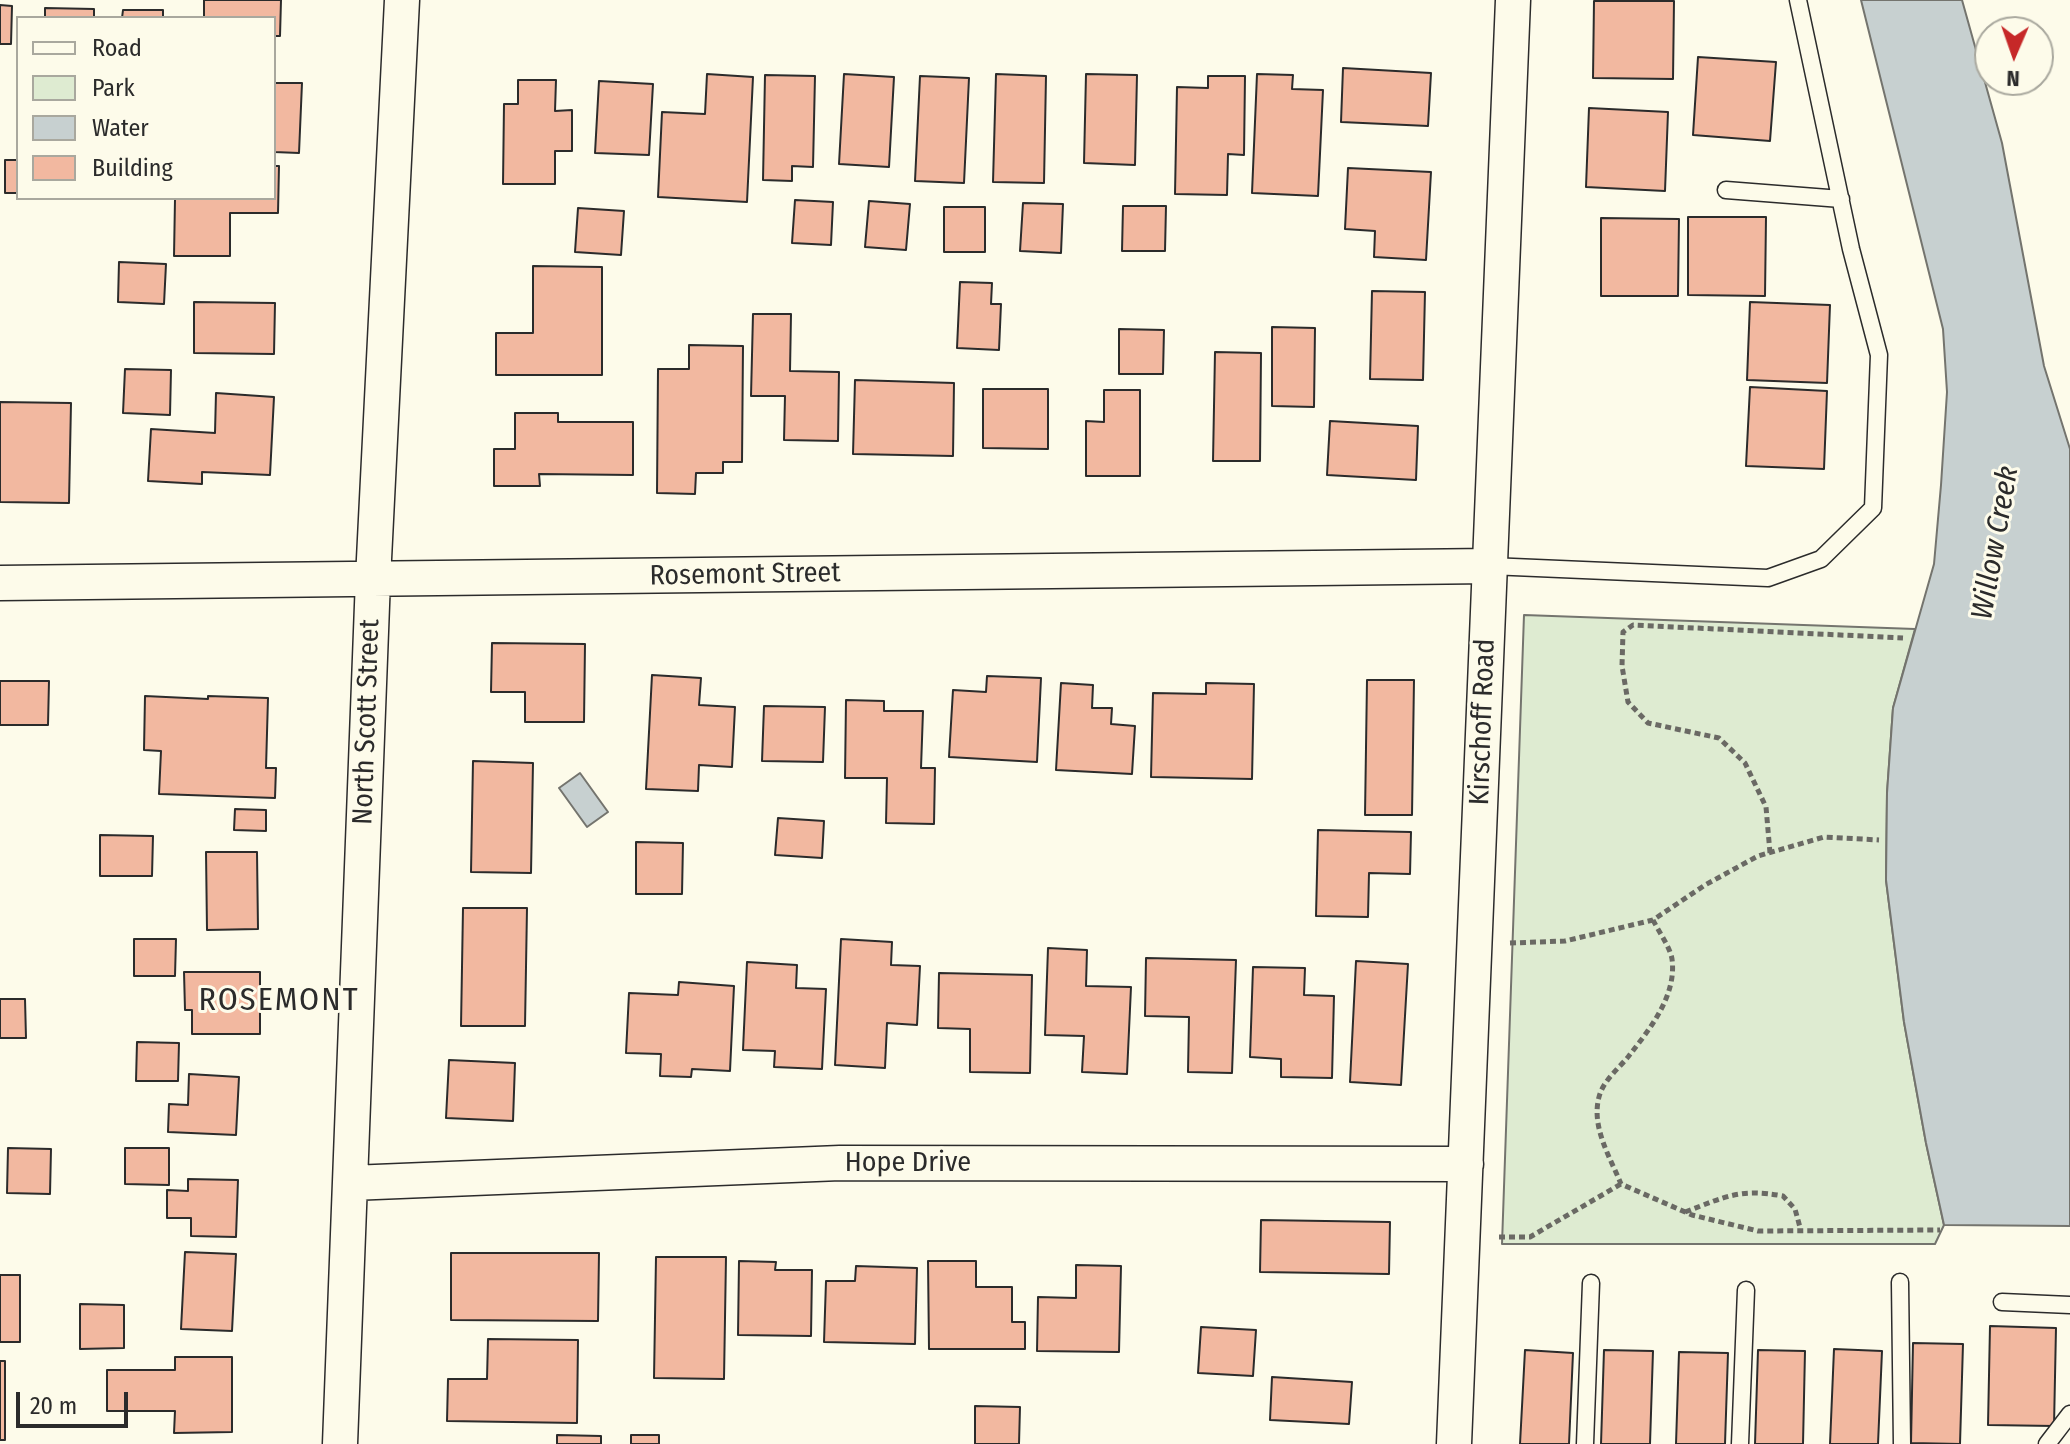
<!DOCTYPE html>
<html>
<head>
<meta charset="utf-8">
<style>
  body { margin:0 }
  #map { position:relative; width:2070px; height:1444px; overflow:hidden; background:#fdfbea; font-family:"Fira Sans Condensed",sans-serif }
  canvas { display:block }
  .legend { position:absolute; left:16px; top:16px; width:260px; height:184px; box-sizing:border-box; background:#fdfbea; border:2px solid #a9a89e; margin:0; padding:10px 14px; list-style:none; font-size:24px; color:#2b2b2b }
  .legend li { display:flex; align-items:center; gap:16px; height:40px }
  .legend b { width:40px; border:2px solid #a9a89e }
  .north { position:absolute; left:1974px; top:16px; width:80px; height:80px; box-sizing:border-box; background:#fdfbea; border:2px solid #a9a89e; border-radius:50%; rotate:182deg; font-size:22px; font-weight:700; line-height:32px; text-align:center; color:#2b2b2b }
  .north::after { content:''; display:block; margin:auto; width:28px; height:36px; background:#c62828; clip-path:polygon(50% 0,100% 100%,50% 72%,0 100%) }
  .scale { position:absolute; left:16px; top:1392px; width:112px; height:36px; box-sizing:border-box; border:4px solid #2b2b2b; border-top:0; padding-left:10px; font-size:24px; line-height:28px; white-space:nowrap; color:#2b2b2b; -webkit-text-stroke:6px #fdfbea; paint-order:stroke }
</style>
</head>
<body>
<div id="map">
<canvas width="2070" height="1444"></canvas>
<ul class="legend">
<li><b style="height:10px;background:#fdfbea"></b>Road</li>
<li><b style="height:22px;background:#deebd1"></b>Park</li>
<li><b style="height:22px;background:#c7d0d0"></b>Water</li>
<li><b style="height:22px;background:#f2b8a0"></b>Building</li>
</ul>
<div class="north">N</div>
<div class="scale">20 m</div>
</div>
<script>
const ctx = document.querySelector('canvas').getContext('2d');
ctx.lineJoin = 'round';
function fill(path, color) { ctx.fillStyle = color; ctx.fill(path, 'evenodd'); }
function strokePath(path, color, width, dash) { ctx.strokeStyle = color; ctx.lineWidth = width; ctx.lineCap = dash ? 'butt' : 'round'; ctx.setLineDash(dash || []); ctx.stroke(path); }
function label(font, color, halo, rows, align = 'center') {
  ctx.font = font + ' "Fira Sans Condensed",sans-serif'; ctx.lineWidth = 6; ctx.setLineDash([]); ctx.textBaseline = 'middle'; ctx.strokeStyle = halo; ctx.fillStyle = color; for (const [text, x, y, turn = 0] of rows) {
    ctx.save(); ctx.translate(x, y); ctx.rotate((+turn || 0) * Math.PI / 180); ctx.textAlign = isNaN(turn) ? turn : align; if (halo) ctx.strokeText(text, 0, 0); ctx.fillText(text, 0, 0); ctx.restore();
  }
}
const green = new Path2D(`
  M1524,615L1915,629L1893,708L1887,793L1886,880L1904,1022L1926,1143L1944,1225L1935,1244H1502Z`);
fill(green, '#deebd1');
strokePath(green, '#74746e', 2);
const water = new Path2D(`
  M1861,0H1962L2002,143L2044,366L2070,449V1226L1944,1225L1926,1143L1904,1022L1886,880L1887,793L1893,708L1934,564L1941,485L1947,392L1943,329Z
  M580,773L608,812L587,827L559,788Z`);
fill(water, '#c7d0d0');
strokePath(water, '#74746e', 2);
const building = new Path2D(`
  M204,0H281L280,36H274V18H204Z
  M1594,1H1674L1673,79L1593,78Z
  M0,5L12,6L11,44H0Z
  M45,8L94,9V18H45Z
  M123,10H163V18H122Z
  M1698,57L1776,62L1770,141L1693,135Z
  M1343,68L1431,73L1428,126L1341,122Z
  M707,74L753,77L747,202L658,197L662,112L705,114Z
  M844,74L894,77L889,167L839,164Z
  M996,74L1046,76L1044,183L993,182Z
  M1086,74L1137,75L1135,165L1084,163Z
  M1257,74L1293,75L1292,89L1323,90L1318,196L1252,193Z
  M765,75L815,76L813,167L792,166V181L763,180Z
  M920,76L969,78L964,183L915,181Z
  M1208,76H1245L1244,155L1228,154L1227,195L1175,194L1177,87L1208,88Z
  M518,80H556L555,111L572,110V151H555V184H503L504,104H518Z
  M599,81L653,84L649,155L595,153Z
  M274,83H302L299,153L274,152Z
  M1589,108L1668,112L1665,191L1586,187Z
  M5,160H18V193H5Z
  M274,166H279L278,213H230V256H174L175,199L274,198Z
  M1348,168L1431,172L1426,260L1374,257L1375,231L1345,229Z
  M795,200L833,202L831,245L792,243Z
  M869,201L910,204L906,250L865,247Z
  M1023,203L1063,204L1061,253L1020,251Z
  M1123,206H1166L1165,251H1122Z
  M944,207H985V252H944Z
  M578,208L624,211L621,255L575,252Z
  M1688,217H1766L1765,296L1688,295Z
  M1601,218L1679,219L1678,296H1601Z
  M119,262L166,264L164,304L118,302Z
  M533,266L602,267V375H496V333H533Z
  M960,282L992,283L991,304H1001L999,350L957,348Z
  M1372,291L1425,292L1423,380L1370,379Z
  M194,302L275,303L274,354L194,353Z
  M1750,302L1830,305L1827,383L1747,380Z
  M753,314H791L790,371L839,372L838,441L784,440L785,396H751Z
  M1272,327L1315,328L1314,407L1272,406Z
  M1119,329L1164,330L1163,374H1119Z
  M689,345L743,346L742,462H723V473H696L695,494L657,493L658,369H689Z
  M1215,352L1261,353L1260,461H1213Z
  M125,369L171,370L170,415L123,413Z
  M855,380L954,383L953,456L853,454Z
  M1750,387L1827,391L1824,469L1746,466Z
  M983,389H1048V449L983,448Z
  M1104,390H1140V476H1086V421L1104,422Z
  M216,393L274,397L270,475L202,472V484L148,481L151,429L215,433Z
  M0,402L71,403L69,503L0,502Z
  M515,413H558V422H633V475L539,474L540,486H494V449H515Z
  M1330,421L1418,426L1416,480L1327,475Z
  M492,643L585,644L584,722H525V692H491Z
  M652,675L701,678L699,705L735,707L732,767L699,765L698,791L646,789Z
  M987,676L1041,678L1037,762L949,757L953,690L986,692Z
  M1367,680H1414L1412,815H1365Z
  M0,681H49L48,725H0Z
  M1061,683L1093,685L1092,708H1112L1111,724L1135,726L1132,774L1056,770Z
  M1206,683L1254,684L1252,779L1151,777L1153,693L1206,694Z
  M145,696L208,699V696L268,698L266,768H276L275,798L159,794L161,751L144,750Z
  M846,700L884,701V711H923L921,768H935L934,824L886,823L887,778H845Z
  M764,706L825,707L823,762L762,761Z
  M473,761L533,763L531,873L471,872Z
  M235,809L266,810V831L234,830Z
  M778,818L824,821L822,858L775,855Z
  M1318,830L1411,832L1410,874L1369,873L1368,917L1316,916Z
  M100,835L153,836L152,876H100Z
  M636,842L683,843L682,894H636Z
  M206,852H257L258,929L207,930Z
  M463,908H527L525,1026H461Z
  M134,939H176L175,976H134Z
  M841,939L892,942L891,965L920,966L917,1025L887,1023L885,1068L835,1065Z
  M1048,948L1087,950L1086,986L1131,987L1127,1074L1082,1072L1084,1036L1045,1035Z
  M1146,958L1236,960L1232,1073L1188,1072L1189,1017L1145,1016Z
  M1356,961L1408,964L1401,1085L1350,1082Z
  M747,962L797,965L796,988L826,989L822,1069L774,1067L775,1051L743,1050Z
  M1253,967L1305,968L1304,995L1334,996L1332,1078L1281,1077V1059L1250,1057Z
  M184,972H260V1034H192V1010H185Z
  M939,973L1032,975L1030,1073L970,1072V1029L938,1028Z
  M679,982L734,986L730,1071L692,1069L691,1077L660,1076L661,1054L626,1053L629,993L678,995Z
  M0,999H25L26,1038H0Z
  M137,1042L179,1043L178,1081H136Z
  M449,1060L515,1063L513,1121L446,1118Z
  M189,1074L239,1077L236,1135L168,1132L169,1104L188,1105Z
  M8,1148L51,1149L50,1194L7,1193Z
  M125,1148H169V1185L125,1184Z
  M188,1179L238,1180L236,1237L191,1236V1218H167V1190L188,1191Z
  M1261,1220L1390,1222L1389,1274L1260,1272Z
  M185,1252L236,1254L232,1331L181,1329Z
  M451,1253H599L598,1321L451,1320Z
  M656,1257H726L724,1379L654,1378Z
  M739,1261L776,1262L775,1270H812L811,1336L738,1335Z
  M928,1261H976V1287H1012V1322H1025V1349H929Z
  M1076,1265L1121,1266L1119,1352L1037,1351L1038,1297L1076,1298Z
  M856,1266L917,1268L915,1344L824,1342L826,1281H855Z
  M0,1275H20V1342H0Z
  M80,1304L124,1305V1348L80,1349Z
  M1990,1326L2056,1328L2054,1426L1988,1425Z
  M1201,1327L1256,1330L1253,1376L1198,1373Z
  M488,1339L578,1340L577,1423L447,1421L448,1379H487Z
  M1913,1343L1963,1344L1960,1444L1911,1443Z
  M1834,1349L1882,1351L1878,1444H1830Z
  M1525,1350L1573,1353L1569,1444H1520Z
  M1604,1350L1653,1351L1650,1444H1601Z
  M1758,1350L1805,1351L1803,1444H1755Z
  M1679,1352L1728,1353L1725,1444H1676Z
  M175,1357H232V1432L174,1433L175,1411H107V1370H175Z
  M0,1361H5V1440H0Z
  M1272,1377L1352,1382L1349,1424L1270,1420Z
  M975,1406L1020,1407L1019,1444H975Z
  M557,1435L601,1436V1444H557Z
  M631,1435H659V1444H631Z`);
fill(building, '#f2b8a0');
strokePath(building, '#2b2b2b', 2);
const service = new Path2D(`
  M1726,190L1841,199
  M1490,566L1768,578L1821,559L1873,508L1879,355L1851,249L1798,0
  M1900,1282L1902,1444
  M2002,1302L2070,1305
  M1585,1444L1591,1283
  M1740,1444L1746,1290
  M2047,1444L2070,1414`);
const minor = new Path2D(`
  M0,583L1490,566
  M351,1183L840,1163L1466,1164
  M340,1444L373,579L402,0
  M1454,1444L1513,0`);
strokePath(service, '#2b2b2b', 19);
strokePath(minor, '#2b2b2b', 37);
strokePath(new Path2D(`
  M1770,853L1766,807L1745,763L1719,738L1648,723L1628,702L1622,666L1623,632L1633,625L1903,638
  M1653,920C1659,932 1670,947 1672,959C1677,996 1649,1030 1628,1057C1618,1069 1603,1081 1599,1097C1591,1127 1610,1157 1621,1184L1692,1215L1758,1231L1940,1230
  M1510,943L1565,941L1653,920L1705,885L1758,856L1824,837L1879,840
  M1685,1212C1725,1197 1739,1188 1783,1196L1795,1209L1801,1231
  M1499,1237H1530L1621,1184`), '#6a6964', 5, [6, 4]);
strokePath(service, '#fdfbea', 16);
strokePath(minor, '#fdfbea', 34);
label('28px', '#2b2b2b', '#fdfbea', [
  ["Rosemont Street",745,575,-1],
  ["North Scott Street",367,722,-88],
  ["Kirschoff Road",1483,722,-88],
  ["Hope Drive",908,1163]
]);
label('italic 30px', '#2b2b2b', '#fdfbea', [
  ["Willow Creek",1996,543,-80]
]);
ctx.letterSpacing = '2px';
label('32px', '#2b2b2b', '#fdfbea', [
  ["ROSEMONT",279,1001]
]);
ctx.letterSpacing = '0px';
</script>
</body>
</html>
